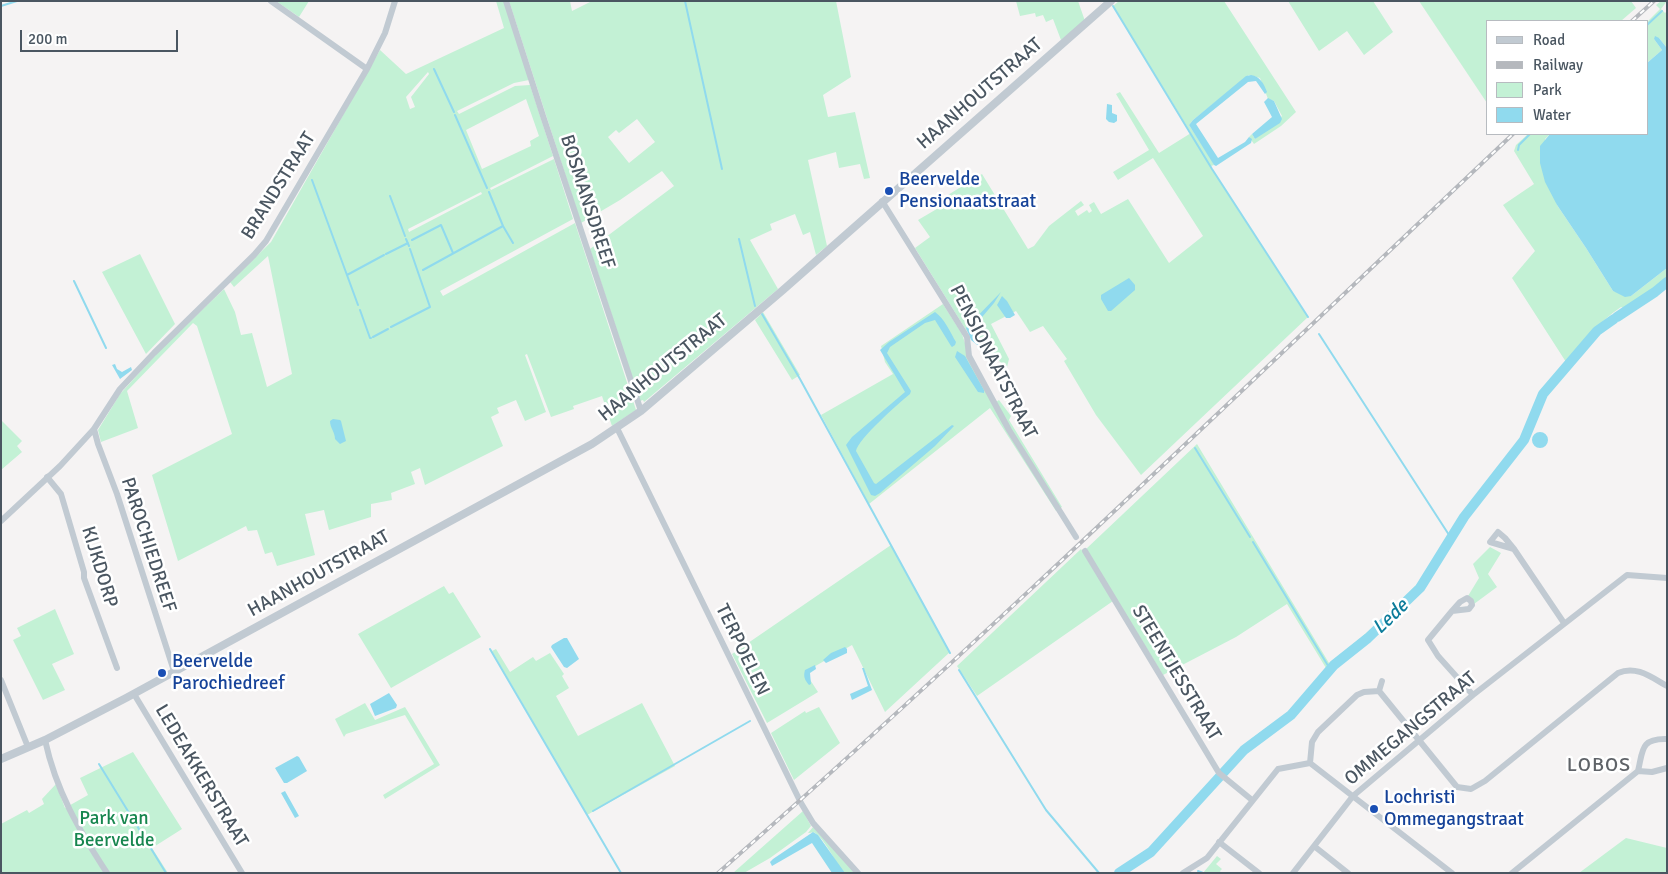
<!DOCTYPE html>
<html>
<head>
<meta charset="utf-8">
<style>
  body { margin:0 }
  #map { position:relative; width:1668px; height:874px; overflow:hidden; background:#f5f3f3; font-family:Signika,sans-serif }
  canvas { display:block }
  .frame { position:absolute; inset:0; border:2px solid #4a5661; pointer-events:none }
  .legend { position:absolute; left:1486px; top:20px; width:162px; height:115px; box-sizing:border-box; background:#fff; border:1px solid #b7bbc0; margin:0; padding:6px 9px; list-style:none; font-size:15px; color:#4a5661 }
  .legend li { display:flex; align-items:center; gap:10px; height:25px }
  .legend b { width:25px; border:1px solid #b7bbc0 }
  .scale { position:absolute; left:20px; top:30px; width:158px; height:22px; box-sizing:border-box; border:2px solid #4a5661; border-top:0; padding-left:6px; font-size:15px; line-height:18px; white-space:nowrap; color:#4a5661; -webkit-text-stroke:4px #fff; paint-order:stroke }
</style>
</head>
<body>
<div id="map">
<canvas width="1668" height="874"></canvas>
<div class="frame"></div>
<ul class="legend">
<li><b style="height:6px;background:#c1cad2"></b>Road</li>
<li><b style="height:6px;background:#b5b8bd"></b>Railway</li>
<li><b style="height:14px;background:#c3f1d5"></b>Park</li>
<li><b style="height:14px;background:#90daee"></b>Water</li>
</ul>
<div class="scale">200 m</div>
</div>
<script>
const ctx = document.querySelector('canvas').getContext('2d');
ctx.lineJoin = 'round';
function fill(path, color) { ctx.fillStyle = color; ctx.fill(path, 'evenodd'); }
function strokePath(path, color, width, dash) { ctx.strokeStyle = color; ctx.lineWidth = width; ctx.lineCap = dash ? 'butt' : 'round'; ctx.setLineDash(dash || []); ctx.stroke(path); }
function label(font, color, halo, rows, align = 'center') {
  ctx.font = font + ' Signika,sans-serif'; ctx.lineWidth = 5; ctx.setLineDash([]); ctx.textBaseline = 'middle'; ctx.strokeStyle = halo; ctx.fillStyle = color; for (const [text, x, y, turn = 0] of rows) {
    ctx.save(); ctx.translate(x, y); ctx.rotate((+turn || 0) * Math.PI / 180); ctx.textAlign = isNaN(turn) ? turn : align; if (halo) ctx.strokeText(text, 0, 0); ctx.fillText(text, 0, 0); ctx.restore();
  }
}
fill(new Path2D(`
  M276,1H309L299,17Z
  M496,1H504L529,80L514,83L457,111L459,114L515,86L530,85L553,156L490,188L491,190L554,159L573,219L440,291L443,296L575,223L636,410L612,426L602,396L573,406L574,409L551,417L527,354L525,355L546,412L525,421L516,400L497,408L499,413L491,417L503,446L425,485L420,468L411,472L415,484L391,493L392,500L371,504V517L329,530L324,510L305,514L315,555L277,566L272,552L265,554L257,530L248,531L246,526L178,561L152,475L232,434L197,326L193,323L127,391L138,428L101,442L98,430L120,394L161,349L224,289L235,312L241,335L252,333L267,387L292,374L268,256L234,287L230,282L271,242L380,50L406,74L504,28ZM428,72L429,74L411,97L415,107L410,109L406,97ZM526,99L539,136L530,141L531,146L482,169L466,130ZM481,192L482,194L409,232L408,229Z
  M509,1H570L572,11L592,1H836L851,77L823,95L828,117L855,112L870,178L864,179L860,164L839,168L836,152L808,160L827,246L816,255L810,232L803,235L795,214L770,224L772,230L750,240L778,289L644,402L643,400L640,401L590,249L674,186L662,171L620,200L581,223ZM637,119L655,142L629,163L608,137L616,130L619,133Z
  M1016,1H1078L1085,21L1061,40L1053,19L1046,22L1043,15L1036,17L1035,13L1020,16Z
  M1119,1H1224L1296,112L1281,126L1254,144L1249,137L1252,134L1255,139L1282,116L1274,101L1268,99L1260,78L1249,75L1193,120L1189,125L1212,160L1214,165L1211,166L1212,169L1308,317L1141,475L1096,415L1064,361L1067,359L1043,326L1030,332L1016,311L991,324L1009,359L1007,367L982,348L966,330L915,248L930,237L918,220L947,203L943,198L982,174L1028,249L1034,246L1049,226L1081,201L1084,205L1075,211L1078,216L1087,210L1089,213L1092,211L1089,205L1094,202L1101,214L1128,199L1169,263L1203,236L1153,158L1118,180L1113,172L1149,150L1116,94L1120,92L1159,153L1191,133L1113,6Z
  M1288,1H1373L1393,32L1364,55L1347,31L1319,51Z
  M1419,1H1631L1636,8L1621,21H1487V103Z
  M1661,1H1667L1661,9L1665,13L1667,11V48L1659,38L1654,39L1662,50L1647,63V22L1660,9L1656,5Z
  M1528,134H1550L1545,139L1557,205L1586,248L1613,291L1631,296L1667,268V287L1630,311L1621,307C1599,322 1583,342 1566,362L1512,278L1535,251L1503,205L1534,184L1514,151L1516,145Z
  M140,254L175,324L146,354L102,272Z
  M943,304L962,334L965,343L993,404L999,400L1011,416L1009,420L1062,507L1056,511L990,408L869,504L821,415L893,374L885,362L881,346Z
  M763,312L800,375L792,380L755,320Z
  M1,420L22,441L17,446L22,452L1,470Z
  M1197,444L1329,663C1361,639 1391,612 1419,582L1420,585L1391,615L1331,666L1290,713L1253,741L1251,739L1291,710L1306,691L1326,668L1287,604L1236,637L1163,675L1086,549Z
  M891,545L950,652L885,712L852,645L805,672L818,692L767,723L732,654Z
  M1490,547L1501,553L1488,574L1497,587L1474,604L1468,596L1479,578L1473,564Z
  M1081,549L1113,601L977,696L957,666Z
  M444,586L449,594L453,592L481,637L391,688L358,634Z
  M55,609L74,654L52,664L65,690L43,700L13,640L21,636L17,628Z
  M496,649L510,672L533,657L536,661L550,653L564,674L562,676L569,688L556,696L578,736L642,703L675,766L587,815L492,651Z
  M365,703L375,720L405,707L440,765L385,799L383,795L434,764L405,715L346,734L344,737L335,719Z
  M819,707L840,743L794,780L771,733L805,711L806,713Z
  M133,752L182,829L152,848L168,873H1V824L27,810L29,813L44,804L42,799L56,784L65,808L88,795L80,778Z
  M803,811L811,826L806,832L770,858L744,873H733Z
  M813,827L856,873H843C837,864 824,838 815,833C814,832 810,833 808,833Z
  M1626,838L1667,848V873H1579Z
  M1217,856L1221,859L1216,864L1222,869L1220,871L1221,873H1203Z`), '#c3f1d5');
fill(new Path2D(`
  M1655,36L1659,38L1667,48V268L1631,296L1625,297L1613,291L1586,248L1557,205L1545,182L1540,163V146L1550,134H1647V63L1662,50L1654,39Z
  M1251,75C1260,76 1264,84 1267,92L1265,94L1256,81L1248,82L1196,124L1218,158L1245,142L1249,137L1252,139L1251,143L1216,166L1214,165L1189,125L1193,120L1246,76Z
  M1268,98L1274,101L1282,119L1280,123L1255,139L1252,134L1272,117L1264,102Z
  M1107,104L1112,105V113L1117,115V121L1114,123L1109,122L1106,119Z
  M1129,278L1135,285V290L1111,311H1108L1101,299V295Z
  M1001,292L994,303L971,330L974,335L998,359H995L971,340L966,328Z
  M1002,296L1007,301L1015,315L1010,318H1006L997,305Z
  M935,312C945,319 950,332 956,342L955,345L952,347L951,346L935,320L925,323L890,347L887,353L911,391L910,394C899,403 858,439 856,451L874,483L876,484L952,425L954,426L935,446L880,493L875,496L871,495L846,445L852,437L905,392L880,350L889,342Z
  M957,351L965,356L984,390V393L978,392L955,357Z
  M115,364L117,369L122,372L131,367L132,370L120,379L112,365Z
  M333,419L340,420L341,421L346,441L340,444L335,439C335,432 330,428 330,421Z
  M1532 440a8 8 0 1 1 16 0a8 8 0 1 1-16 0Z
  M564,638H567L579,659L567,668L564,667L551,647L552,645Z
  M845,647L847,649V653L826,663L823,660L831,653Z
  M815,665L816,669L810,673L811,684L809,685C805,680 803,677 805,670Z
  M862,668H864L872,690L852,700L850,694L868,686Z
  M389,693L397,705L396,708L375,716L370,704Z
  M297,756L299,757L307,771L287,783H284L275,768Z
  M285,791L299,816L295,818L281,793Z
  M813,832L818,835L845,873H832L812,843L772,866L770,862L773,859Z`), '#90daee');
strokePath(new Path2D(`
  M685,1L722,169
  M1,6L17,1
  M1113,6L1212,169L1308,317
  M1647,25L1662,11
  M434,69L454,112
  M455,115L487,188
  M1518,150L1519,145L1530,134
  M312,180L358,305
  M489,192L503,226
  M390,196L405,236
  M406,239L409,246
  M739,239L755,306
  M412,240L441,225L453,253
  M386,254L408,243
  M423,270L503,226L513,243
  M347,275L384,255
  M74,281L106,348
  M360,310L370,338H371
  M762,314L800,379L950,653
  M391,327L430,307L410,249
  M1319,334L1451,538
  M373,337L388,329
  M1195,448L1250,537
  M1253,542L1330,669
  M490,649L621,873
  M959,670L1046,810L1099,873
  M99,764L166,873
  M593,811L750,721
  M1198,871L1203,873`), '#90daee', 2);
strokePath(new Path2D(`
  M1617,317L1655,292L1667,282
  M1119,873L1151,852L1244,750L1291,715L1334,665L1368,638L1420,588L1464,517L1524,440L1543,394L1597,331L1614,319`), '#90daee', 10);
strokePath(new Path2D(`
  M271,1L367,69
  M506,1L543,116L641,411
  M882,201L967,337L969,356L1009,430L1076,537
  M617,428L801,803L813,823L858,873
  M94,429L98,444L117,494L174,671
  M47,477L61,494L84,572V578L117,668
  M1,521L60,466L94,429L120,389L154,353L254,255L266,241L367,69L385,33L395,1
  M1514,549L1490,542L1498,532L1505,538L1514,549L1564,623
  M1085,551L1219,773L1252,800
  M1452,611L1460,602L1467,598L1471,601L1472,605L1469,609L1452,611L1428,640L1438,656L1473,695
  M1,680L28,747
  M1379,691L1382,681
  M134,694L242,873
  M45,740C56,791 79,830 107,873
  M1310,763L1312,742L1318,732L1357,695L1364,692L1379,691L1457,787L1471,789L1485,781L1618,673C1636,665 1651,677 1667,686
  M1310,763L1452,873
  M1638,771L1652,772L1667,768
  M1219,842L1259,873
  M1314,846L1348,873
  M1183,873L1207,858L1278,769L1310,763
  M1293,873L1353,796L1473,695L1627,575L1667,578
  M1512,873L1638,771C1643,751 1640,738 1667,739`), '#c1cad2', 6);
strokePath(new Path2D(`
  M1,759L45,740L126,698L592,444L641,411L783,290L1111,1`), '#c1cad2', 8);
const rail = new Path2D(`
  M1632,21L1654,1
  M718,873C990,634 1250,382 1513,134`);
strokePath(rail, '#b5b8bd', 4);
strokePath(rail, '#fff', 2, [5.5]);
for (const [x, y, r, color] of [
  [889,191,5,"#1a4fb4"],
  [162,673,5,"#1a4fb4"],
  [1374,809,5,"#1a4fb4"]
]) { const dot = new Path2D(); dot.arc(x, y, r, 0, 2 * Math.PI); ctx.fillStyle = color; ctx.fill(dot); strokePath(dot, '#fff', 2); }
label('19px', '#4a5661', '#fff', [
  ["HAANHOUTSTRAAT",980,94,-41],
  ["BRANDSTRAAT",279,186,-58],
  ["BOSMANSDREEF",587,202,72],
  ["PENSIONAATSTRAAT",993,362,63],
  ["HAANHOUTSTRAAT",663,368,-39],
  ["PAROCHIEDREEF",148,545,72],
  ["KIJKDORP",99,567,73],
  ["HAANHOUTSTRAAT",319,574,-29],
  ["TERPOELEN",742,650,64],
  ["STEENTJESSTRAAT",1176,673,59],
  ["OMMEGANGSTRAAT",1411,729,-40],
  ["LEDEAKKERSTRAAT",201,776,59]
]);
label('19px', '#164399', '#fff', [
  ["Beervelde",899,180],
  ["Pensionaatstraat",899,202],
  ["Beervelde",172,662],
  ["Parochiedreef",172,684],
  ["Lochristi",1384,798],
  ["Ommegangstraat",1384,820]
], 'left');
label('19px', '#17864f', '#fff', [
  ["Park van",114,819],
  ["Beervelde",114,841]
]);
label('italic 20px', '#0c7c9b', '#fff', [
  ["Lede",1391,617,-44]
]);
ctx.letterSpacing = '1px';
label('20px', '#5f6368', '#fff', [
  ["LOBOS",1599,766]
]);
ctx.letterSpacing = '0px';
</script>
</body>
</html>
